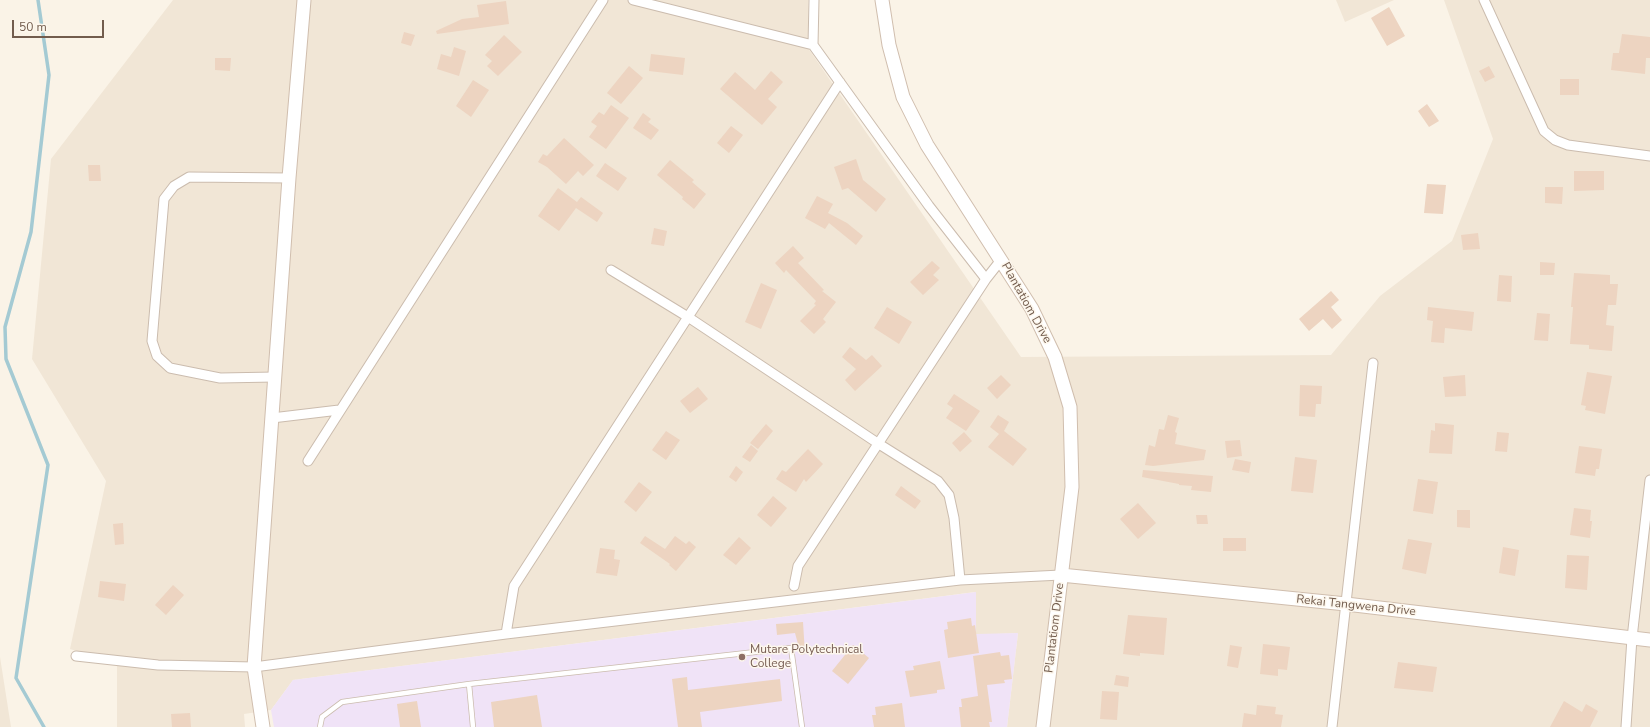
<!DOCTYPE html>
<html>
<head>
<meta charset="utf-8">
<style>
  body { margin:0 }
  #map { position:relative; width:1650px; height:727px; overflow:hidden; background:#faf3e7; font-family:"Nunito Sans",sans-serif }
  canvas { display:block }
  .scale { position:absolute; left:12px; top:20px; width:92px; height:18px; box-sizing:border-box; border:2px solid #725c4d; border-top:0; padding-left:5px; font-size:12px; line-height:14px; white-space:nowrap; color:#725c4d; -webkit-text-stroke:3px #fdf7ed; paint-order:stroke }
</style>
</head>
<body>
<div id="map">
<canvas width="1650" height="727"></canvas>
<div class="scale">50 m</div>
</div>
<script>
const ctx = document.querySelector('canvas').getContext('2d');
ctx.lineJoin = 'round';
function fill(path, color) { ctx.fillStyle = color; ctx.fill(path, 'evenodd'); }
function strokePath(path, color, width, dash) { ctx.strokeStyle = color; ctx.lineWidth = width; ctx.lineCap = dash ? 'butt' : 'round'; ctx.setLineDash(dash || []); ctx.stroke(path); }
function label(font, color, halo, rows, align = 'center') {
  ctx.font = font + ' "Nunito Sans",sans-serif'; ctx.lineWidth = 3; ctx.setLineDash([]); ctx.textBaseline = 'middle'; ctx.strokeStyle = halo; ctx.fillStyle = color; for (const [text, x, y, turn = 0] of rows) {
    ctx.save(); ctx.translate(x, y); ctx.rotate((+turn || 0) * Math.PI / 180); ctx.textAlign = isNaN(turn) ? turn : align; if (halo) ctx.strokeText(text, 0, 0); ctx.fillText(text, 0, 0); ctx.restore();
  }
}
fill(new Path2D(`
  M173,0H808V48L1021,357L1331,355L1380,296L1452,241L1493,139L1444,0H1650V727H1007L1018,633L976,635L975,592L293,680L271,710L244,714L245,727H117V663L70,649L106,481L32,359L51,159Z
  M1336,0H1394L1345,22Z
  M0,657L11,727H0Z`), '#f1e6d6');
fill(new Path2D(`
  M976,592V634L1018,633L1007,727H274L271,710L293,680Z`), '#f0e3f7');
strokePath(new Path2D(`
  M38,0L49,75L31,232L5,327L6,359L48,465L16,678L44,727`), '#a4cad3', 3.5);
fill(new Path2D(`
  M506,1L509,24L437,34L436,31L462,19L479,17L477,5Z
  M1389,7L1405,36L1387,46L1371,18Z
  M404,32L415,35L411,46L401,43Z
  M1622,34L1650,37V58H1646L1645,74L1611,70L1613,53H1619Z
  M504,35L522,52L498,76L487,66L492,61L485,55Z
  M454,47L466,51L459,76L437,69L441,54L451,57Z
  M651,54L685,58L683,75L649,71Z
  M215,58H231L230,71L215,70Z
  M629,66L643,78L621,104L607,93Z
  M1489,66L1495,77L1485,82L1479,71Z
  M771,71L783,82L768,99L777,107L762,125L720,89L735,72L755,90Z
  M1560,79H1579V95H1560Z
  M473,80L489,90L471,117L456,106Z
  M1427,104L1439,121L1429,127L1418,111Z
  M611,105L629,118L606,149L589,137L597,126L591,122L599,112L604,115Z
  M643,113L651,119L648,122L659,130L651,140L633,128Z
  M731,126L743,135L729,153L717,143Z
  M564,138L594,165L583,176L578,171L566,184L547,167L538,162L543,154L547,156Z
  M856,159L863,180L886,199L876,212L848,188L842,190L834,167Z
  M670,160L694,180L692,182L706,194L694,209L682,199L683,197L657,175Z
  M605,163L627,178L618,191L596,176Z
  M88,165H100L101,181H89Z
  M1574,171H1604V190L1574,191Z
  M1427,184L1446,185L1443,214L1424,213Z
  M1545,187H1563L1562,204L1545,203Z
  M558,188L577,202L581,197L603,213L597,222L576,208L559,231L538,216Z
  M817,196L833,204L828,213L847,223L863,236L856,245L829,223L825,229L805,218Z
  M654,228L667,231L664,246L651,244Z
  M1478,233L1480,249L1463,250L1461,235Z
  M793,246L804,258L798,263L824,290L822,291L836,302L823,319L826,322L814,334L800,321L816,305L814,304L816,301L786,270L784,273L775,263Z
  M932,261L940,268L933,275L939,280L923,295L910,282Z
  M1540,262L1555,263L1554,275H1540Z
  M1574,273L1610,275V284H1618L1616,305H1608L1606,325L1614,326L1612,351L1589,349V345L1570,344L1573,307H1571Z
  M1499,275L1512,276L1511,302L1497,301Z
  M761,283L777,290L761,329L745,322Z
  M1331,291L1339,300L1331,307L1342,320L1332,329L1323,319L1309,331L1299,319Z
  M887,307L912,322L899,344L874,328Z
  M1428,307L1474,312L1472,331L1445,328L1444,343L1431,342L1433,321L1427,320Z
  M1537,313L1550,314L1548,341L1534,340Z
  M850,347L866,360L872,355L882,366L855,391L845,380L856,369L842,357Z
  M1587,372L1612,376L1605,414L1585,410L1586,406L1581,405Z
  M1001,375L1011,385L997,399L987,388Z
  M1465,375L1466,396L1445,397L1443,377Z
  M1300,385L1322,386L1321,404H1316L1315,417L1299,416Z
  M698,387L708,399L690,413L680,401Z
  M954,394L980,411L966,431L946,418L953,408L947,404Z
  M998,415L1009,422L1004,431L1027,449L1013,466L988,447L999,434L990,427Z
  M1168,415L1179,418L1175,432L1177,433L1175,444L1206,450L1204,460L1153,466L1145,465L1149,445L1155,447L1159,429L1164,430Z
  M1435,423L1454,425L1452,454L1429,453L1431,430L1435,431Z
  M766,424L773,431L758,449L750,443Z
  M666,431L680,440L666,460L652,450Z
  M964,432L972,441L960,452L952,443Z
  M1497,432L1509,433L1507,452L1495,451Z
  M1240,440L1242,456L1227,458L1225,441Z
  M751,445L758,451L750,462L742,457Z
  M1579,446L1602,449L1599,469H1596L1595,476L1575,473Z
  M808,449L823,464L806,482L804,479L796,492L776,479L782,470L786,472Z
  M1295,457L1317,460L1313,493L1291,491Z
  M1235,459L1251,462L1249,473L1232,470Z
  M736,466L743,472L736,482L729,477Z
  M1143,470L1213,476L1211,492L1191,490L1192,486L1179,485V484L1142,477Z
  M1418,479L1438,482L1433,514L1413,511Z
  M639,482L652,492L636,512L624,502Z
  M901,486L921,501L915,509L895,495Z
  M773,496L787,508L771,527L757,515Z
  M1138,503L1156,523L1138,539L1120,519Z
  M1574,508L1591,510L1590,521H1592L1590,538L1570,535Z
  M1457,510H1470V528L1457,527Z
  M1196,515H1207L1208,524H1197Z
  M123,523L124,544L115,545L113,524Z
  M645,536L665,549L675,536L686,544L689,541L696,547L676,571L669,565L670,564L640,543Z
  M739,537L751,548L736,565L723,555Z
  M1223,538H1246V551H1223Z
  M1408,539L1432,543L1426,574L1402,569Z
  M1503,547L1519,550L1515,576L1499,573Z
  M600,548L615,550L614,559L620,560L617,576L596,573Z
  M1567,555L1589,556L1587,590L1565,588Z
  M100,581L126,584L124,601L98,597Z
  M173,585L184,595L166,615L155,605Z
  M1128,615L1167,618L1164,655L1140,653V656L1123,654Z
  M971,618L972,626L975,625L979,653L948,658L944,630L948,629L947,622Z
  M803,622L805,654L801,655L795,633L777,635L776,624Z
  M1263,644L1290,647L1287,670L1278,669V676L1260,674Z
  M853,645L869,658L848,684L832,671Z
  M1230,645L1242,647L1238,668L1227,666Z
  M1000,652L1001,656L1009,655L1012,679L1004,680L1005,683L987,685L992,722H989L990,727H961L959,707H962L961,699L978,696L973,656Z
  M940,661L945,689L937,690V693L910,697L905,671L914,670L913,666Z
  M1398,662L1437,667L1433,692L1394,688Z
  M1116,675L1129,677L1128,687L1114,685Z
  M687,677L688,690L780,679L782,701L700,712L702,727H678L672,679Z
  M1102,691L1119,692L1117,720L1100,719Z
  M537,695L542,727H494L491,702Z
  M417,701L421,727H400L397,704Z
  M1564,701L1582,712L1586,704L1598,711L1590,727H1550Z
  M902,703L905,727H874L872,715H876L875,707Z
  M1257,705L1276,707L1275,714L1283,715L1281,727H1242L1244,713L1256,715Z
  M190,713L191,727H172L171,714Z`), '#edd4c1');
const lane = new Path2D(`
  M469,684L473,727
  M320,727L322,717L342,702L469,684L791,648L802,727`);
const street = new Path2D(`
  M633,0L813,45
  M814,0L813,45L929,206L986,279L1001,260
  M1484,0L1544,131L1555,140L1568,145L1650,156
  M611,270L688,317L879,444L938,481L949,495L954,518L960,580
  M275,377L220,378L170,368L157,356L152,341L164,199L174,186L189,177L289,178
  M272,418L339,410
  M308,461L603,0
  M794,586L798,566L986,279
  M506,634L514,586L840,82
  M76,656L158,665L254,667L506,634L960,580L1061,575
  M1332,727L1373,363
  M1626,727L1632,638L1650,480`);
const secondary = new Path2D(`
  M882,0L889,45L903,97L927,145L1032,309L1055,357L1070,407L1072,487L1043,727
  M1061,575L1346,604L1650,640
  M263,727L254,667L289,178L304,0`);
strokePath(lane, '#cbbcae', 6);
strokePath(street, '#cbbcae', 11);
strokePath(secondary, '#d0beae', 15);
strokePath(lane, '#fff', 4.5);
strokePath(street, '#fff', 9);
strokePath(secondary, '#fff', 13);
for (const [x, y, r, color] of [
  [742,657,4,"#8d6e63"]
]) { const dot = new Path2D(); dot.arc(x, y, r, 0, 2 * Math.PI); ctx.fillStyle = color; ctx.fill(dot); strokePath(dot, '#fdf7ed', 1.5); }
label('12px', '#725c4d', '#fdf7ed', [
  ["Plantatiom Drive",1026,303,61],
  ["Rekai Tangwena Drive",1356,606,6],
  ["Plantatiom Drive",1055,628,-83]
]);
label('12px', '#785e54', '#fdf7ed', [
  ["Mutare Polytechnical",750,650],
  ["College",750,664]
], 'left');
</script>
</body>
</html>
